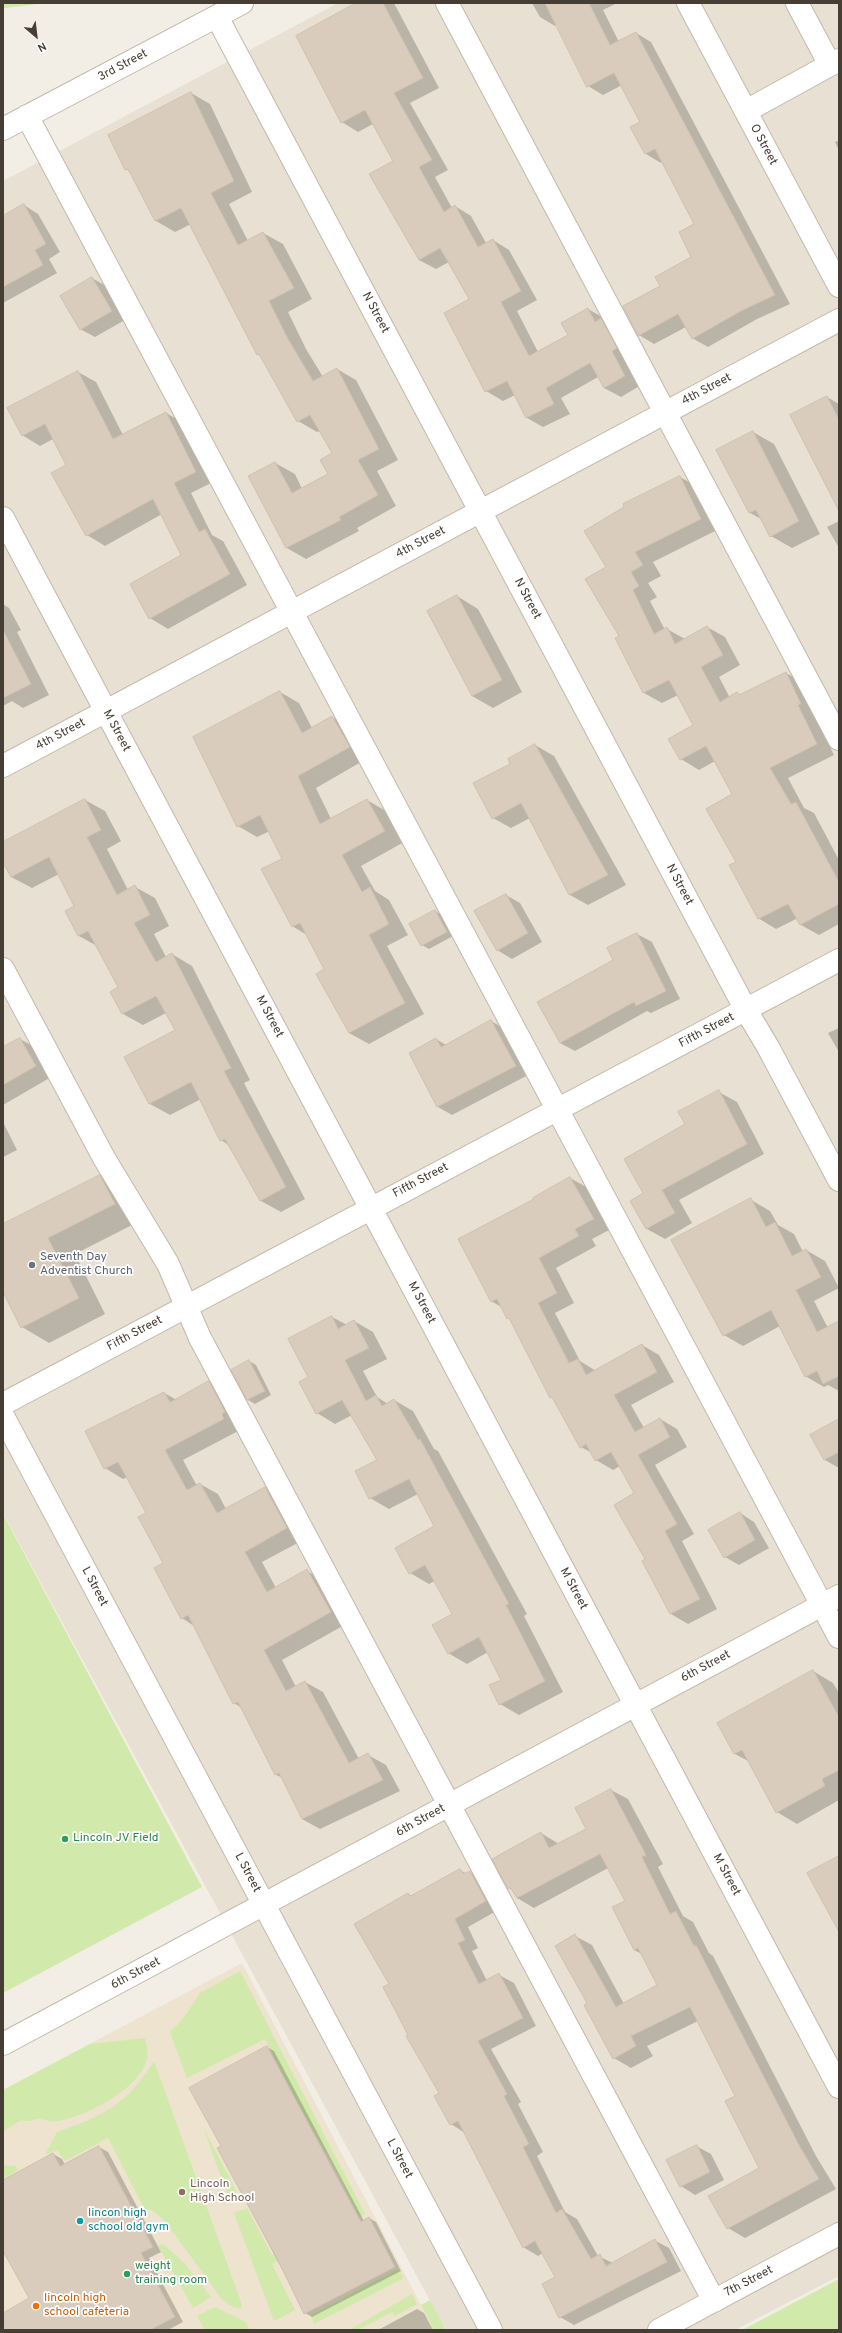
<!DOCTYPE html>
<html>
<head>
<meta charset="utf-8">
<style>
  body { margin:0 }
  #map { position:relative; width:842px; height:2333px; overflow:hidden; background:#f3eee5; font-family:Overpass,sans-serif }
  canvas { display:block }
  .frame { position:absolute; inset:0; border:4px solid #463e34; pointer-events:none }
  .north { position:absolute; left:16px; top:16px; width:40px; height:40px; -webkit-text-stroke:3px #fff; paint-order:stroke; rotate:152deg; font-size:11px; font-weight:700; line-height:16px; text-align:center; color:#463e34 }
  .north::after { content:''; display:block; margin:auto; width:14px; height:18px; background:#463e34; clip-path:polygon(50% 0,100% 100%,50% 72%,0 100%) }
</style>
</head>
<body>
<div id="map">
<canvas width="842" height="2333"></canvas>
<div class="frame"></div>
<div class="north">N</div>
</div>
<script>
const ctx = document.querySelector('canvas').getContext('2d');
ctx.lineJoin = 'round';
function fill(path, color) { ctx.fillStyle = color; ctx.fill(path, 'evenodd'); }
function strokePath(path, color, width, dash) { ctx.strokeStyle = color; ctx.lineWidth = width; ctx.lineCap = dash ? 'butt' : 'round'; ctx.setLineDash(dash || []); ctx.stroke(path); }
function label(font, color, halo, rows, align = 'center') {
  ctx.font = font + ' Overpass,sans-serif'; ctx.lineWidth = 3.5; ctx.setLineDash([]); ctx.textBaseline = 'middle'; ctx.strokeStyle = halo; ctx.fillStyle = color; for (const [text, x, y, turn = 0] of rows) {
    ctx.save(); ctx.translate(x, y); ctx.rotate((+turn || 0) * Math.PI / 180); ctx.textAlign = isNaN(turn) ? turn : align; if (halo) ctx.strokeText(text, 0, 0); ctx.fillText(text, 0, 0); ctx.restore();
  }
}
fill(new Path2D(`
  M338,3H839V2276L735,2330H446L3,1513V181Z`), '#e8e0d3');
fill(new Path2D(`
  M242,1963L434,2330H3V2090Z`), '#ede3ce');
fill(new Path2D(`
  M3,3H47L5,8H3Z
  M3,1514L202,1887L3,1993Z
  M240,1971L365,2214L272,2264L295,2310L274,2321L234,2213L247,2208L272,2255L356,2210L331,2161L293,2096L265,2039L187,2078L170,2032L183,2019L200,1993Z
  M145,2038C146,2044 149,2052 147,2059C141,2088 85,2117 58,2121C52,2122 46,2120 40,2119C33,2119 28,2123 22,2120L3,2131V2090L90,2044Z
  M154,2061L242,2305L240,2309L229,2305L221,2298L165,2221L152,2210H145L108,2138L65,2161L57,2150L45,2155L57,2132C104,2116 127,2104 154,2061Z
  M203,2127L237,2192L228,2196Z
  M3,2165L16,2166L18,2170L3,2179Z
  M163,2244L186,2265L211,2297L193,2308L158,2245Z
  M398,2269L404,2278L314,2324L311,2315Z
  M839,2279V2330H742Z
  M412,2294L417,2304L395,2316L392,2312L358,2330H349Z
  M430,2300L446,2330H434L421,2305Z
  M215,2307L246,2322L250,2330H205L197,2316Z`), '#d1eaab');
fill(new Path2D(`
  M358,3H394L439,88L410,103L448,170L435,177L452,208L455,206L471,216L486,243L493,240L509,250L537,300L517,311L538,352L569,335L588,309L604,318L641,385L621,397L604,388L598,377L561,398L570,414L543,427L527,418L515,395L503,401L486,391L470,300L449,262L436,269L419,260L394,161L373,124L358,132L342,122Z
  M532,3H617L603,10L619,42L636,33L651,42L790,304L757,319L708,347L692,338L686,327L654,344L639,335L661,287L692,258L696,225L663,161L661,163L646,154L632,127L641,122L622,85L603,95L588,86L557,24L555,26L540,17Z
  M191,93L210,104L252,192L229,204L248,241L263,233L283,244L312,299L288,312L306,349L323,377L337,369L356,380L398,460L377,471L396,506L357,528L359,531L306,559L287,548L250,476L275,463L295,474L302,489L329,474L333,454L320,431L317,432L298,421L262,357L258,354L191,224L175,232L156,221L131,172L126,169Z
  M839,140V151L835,142Z
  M24,205L38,214L60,252L49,259L57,273L3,303V217Z
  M92,278L106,286L125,320L95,337L80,329Z
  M78,372L96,382L123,435L166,413L184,423L213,482L191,493L212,535L223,541L247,585L168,629L150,618L182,556L162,514L105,546L87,535L67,466L53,439L40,446L22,435Z
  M827,397L839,404V508Z
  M753,432L774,444L820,534L792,548L771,536L763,520L750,513L718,450Z
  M680,477L698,487L719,529L653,562L661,576L648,583L657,597L650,601L665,630L667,629L685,639L707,627L725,637L740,665L719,677L730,698L737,693L741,695L786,673L804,683L815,716L834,755L788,778L804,808L814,813L839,860V924L819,935L801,925L798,918L776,929L758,918L737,862L734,794L715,761L699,770L681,759L695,726L678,695L662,703L644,693L617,638L620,636L607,567Z
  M839,521V548L827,527Z
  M457,596L478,609L522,692L493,708L472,696Z
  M3,604L9,608L21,630L17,632L49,695L23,708L12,701L3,706Z
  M280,692L299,703L312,728L332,717L352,728L368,758L316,788L331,819L367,800L386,811L404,842L361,866L375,891L389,900L408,935L387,946L424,1014L369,1044L349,1033L326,970L307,935L292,926L284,859L270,831L257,837L238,826Z
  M535,745L554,756L626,885L588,905L570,895L530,818L511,828L493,818Z
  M85,800L105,811L121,841L107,849L128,890L135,887L155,898L169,926L154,934L166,957L172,954L192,966L250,1080L244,1083L305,1199L281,1212L261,1201L230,1146L221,1140L201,1099L170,1115L150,1104L126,1058L176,1030L166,1013L143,1025L123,1014L111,992L120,988L97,946L79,936L67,911L75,907L59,874L32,888L11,877L3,861V843Z
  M506,895L520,903L542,942L512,959L497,950Z
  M435,911L442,915L453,936L429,949L422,945Z
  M637,934L652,942L680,999L651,1013L647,1011L575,1051L560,1043L614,961Z
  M491,1021L505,1029L530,1074L452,1115L438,1107L410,1053L436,1039L446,1045Z
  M839,1028V1052L828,1033Z
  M20,1039L38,1049L53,1076L3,1105V1048Z
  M719,1092L737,1102L764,1154L679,1200L692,1223L665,1239L647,1229L631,1201L645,1194L686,1125Z
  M3,1122L17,1150L3,1157Z
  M100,1176L127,1192L142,1220L75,1254L105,1314L49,1343L22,1327L3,1290V1225Z
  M570,1178L588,1188L611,1229L592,1239L596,1246L556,1268L574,1303L555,1313L580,1361L596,1371L642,1345L659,1355L674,1382L631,1405L644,1428L660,1419L677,1429L687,1447L655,1465L694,1534L682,1541L717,1609L688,1624L671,1614L643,1561L646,1560L635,1494L620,1466L613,1470L596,1460L592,1453L581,1447L554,1399L551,1397L511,1320L503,1308L491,1301L535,1200Z
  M751,1200L770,1211L778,1225L794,1234L803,1252L806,1250L825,1261L839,1288L814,1301L828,1328H839V1391L828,1385L824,1387L805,1376L780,1326L743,1346L724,1335L673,1241Z
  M332,1317L347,1325L354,1321L373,1332L387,1359L363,1371L377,1397L388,1404L394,1400L413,1411L434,1449L438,1451L527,1614L524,1616L563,1692L519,1715L500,1704L502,1680L488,1652L467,1664L448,1653L453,1614L435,1581L429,1584L410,1573L396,1548L435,1526L418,1494L389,1509L370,1498L378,1461L352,1415L335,1424L317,1413L309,1378Z
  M249,1361L256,1365L271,1395L255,1404L248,1400L232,1370Z
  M209,1383L227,1393L242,1429L183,1460L197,1486L200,1484L218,1494L226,1509L265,1488L283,1498L305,1539L262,1562L276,1588L307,1571L325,1581L348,1623L282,1660L296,1687L305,1682L323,1692L359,1759L368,1755L386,1765L400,1791L320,1829L302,1819L283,1778L276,1775L242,1708L234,1703L194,1626L182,1618L147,1513L127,1477L123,1479L105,1468L164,1393L177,1400Z
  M839,1420V1468L825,1460L812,1435Z
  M740,1513L754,1522L769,1548L739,1565L725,1557Z
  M813,1671L833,1683L839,1693V1800L797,1824L777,1812L750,1762L735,1754L718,1723Z
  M611,1790L628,1799L663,1864L658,1867L683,1916L693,1922L709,1953L713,1956L816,2156L836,2189L745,2238L728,2228L760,2168L736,2097L698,2021L647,2046L653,2056L631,2068L614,2058L589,2003L575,1936L592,1945L624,2004L658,1986L642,1954L634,1950L626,1901L608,1868L534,1908L517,1898L513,1891L509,1888L541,1833L559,1844L587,1829Z
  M460,1870L467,1874L470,1872L484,1880L500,1909L468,1927L478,1948L472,1951L487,1981L499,1975L514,1983L536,2026L491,2049L521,2102L518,2104L543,2152L537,2156L565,2212L577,2219L598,2256L613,2263L654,2240L669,2248L681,2271L574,2325L560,2317L557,2278L543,2253L538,2256L523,2247L465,2133L451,2124L440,2094L409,2035L391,1985L408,1894L412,1896Z
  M267,2047L274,2051L364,2221L369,2218L376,2222L401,2271L312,2317L305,2313L218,2148L222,2146Z
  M696,2146L711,2154L724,2180L695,2195L681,2186Z
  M99,2147L108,2152L161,2252L149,2258L183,2322L168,2330H3V2314L30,2299L3,2248V2181L53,2154L62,2159L65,2165Z
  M417,2309L424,2313L433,2330H378Z`), '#0003');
const building = new Path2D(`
  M356,3H383L423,78L394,93L432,160L419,167L444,212L455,205L478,247L493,239L521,291L501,302L529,356L568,335L561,323L588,308L595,322L601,318L617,348L612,351L625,376L604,388L590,363L546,388L554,404L526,418L507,381L485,392L444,313L469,299L440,248L419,260L369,174L393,161L365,110L341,123L296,36Z
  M545,3H589L610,45L636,32L775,295L741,311L692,339L678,314L638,336L623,306L660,286L655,277L691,257L679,232L694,224L655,149L645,154L630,127L640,122L614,73L587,87Z
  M191,92L234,181L211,193L238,245L263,232L294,288L269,301L287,337L313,381L337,368L379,449L358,460L378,495L339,517L341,520L286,548L248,476L275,462L292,493L328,474L320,460L332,453L310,415L297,422L259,354L257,355L181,208L155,221L128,169L125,170L108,135Z
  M24,204L46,244L35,250L43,265L3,287V216Z
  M92,277L112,311L80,330L60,296Z
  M78,371L113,439L166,412L196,472L174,483L199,532L205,529L230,574L149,619L130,584L181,555L153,499L86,536L51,473L66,465L45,424L22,436L7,408Z
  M827,396L839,420V511L790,415Z
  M753,431L799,521L770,537L756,510L749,513L716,450Z
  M680,476L701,519L635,552L643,565L631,572L639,586L633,590L654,634L667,627L675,644L707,626L723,655L701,667L720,702L737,692L739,695L786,672L801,704L798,705L817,744L770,768L791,804L796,802L839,882V904L800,925L788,904L758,919L729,865L736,862L706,809L732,794L706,746L680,760L668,739L693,725L669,680L643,693L615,638L619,636L585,579L606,567L584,531L624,507L623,504Z
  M457,595L502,680L472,696L427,611Z
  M3,630L31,684L3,698Z
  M280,691L302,733L332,716L350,747L298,776L320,824L367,799L385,831L342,855L362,892L370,887L389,924L369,935L405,1003L349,1033L316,974L324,969L300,923L292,927L261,869L282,859L260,815L237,827L193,737Z
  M535,744L608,875L569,895L521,803L492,819L473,783L510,764L508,759Z
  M85,799L101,830L87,837L117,895L135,885L150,915L134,923L156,962L172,953L231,1068L224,1071L286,1187L260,1201L225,1139L220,1141L191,1082L149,1104L124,1057L175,1030L156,996L122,1014L110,992L118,987L88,931L78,936L65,911L74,906L49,857L11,877L3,863V842Z
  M506,894L528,933L497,951L474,911Z
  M435,910L447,932L421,946L409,924Z
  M637,933L666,991L636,1006L634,1002L560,1043L537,1002L613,960L607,948Z
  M491,1020L516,1066L437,1107L409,1053L436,1038L441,1047Z
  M20,1038L36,1066L3,1085V1047Z
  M719,1090L747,1144L662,1190L675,1213L646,1229L630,1201L643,1193L624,1159L685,1124L678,1112Z
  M100,1175L115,1204L48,1238L79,1298L21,1328L3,1292V1224Z
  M570,1177L594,1219L575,1229L579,1236L539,1258L557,1293L538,1303L569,1363L578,1359L586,1375L642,1344L657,1372L614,1395L635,1432L660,1418L670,1437L638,1455L677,1524L665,1531L700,1599L670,1614L642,1561L645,1559L614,1505L634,1493L611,1452L595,1461L586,1444L580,1448L552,1397L550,1398L509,1318L507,1319L497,1299L491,1302L458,1239L534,1199L533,1198Z
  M751,1198L766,1227L775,1222L792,1256L806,1249L821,1277L796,1290L817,1332L839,1321V1376L823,1384L817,1371L805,1377L771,1310L723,1336L671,1240Z
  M332,1316L338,1329L354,1320L369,1348L345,1360L366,1401L376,1395L382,1406L394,1399L418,1440L420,1439L509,1604L506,1605L545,1681L499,1705L489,1685L501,1680L479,1637L448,1654L432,1625L452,1614L425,1565L409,1574L395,1548L434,1526L409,1479L369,1499L355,1471L377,1460L342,1400L316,1414L299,1382L308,1377L288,1339Z
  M249,1360L265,1391L247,1400L231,1370Z
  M209,1381L225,1412L222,1414L224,1419L165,1450L187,1490L200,1483L217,1513L265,1487L287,1528L245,1552L267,1592L307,1569L331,1612L264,1650L286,1691L305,1681L349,1763L368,1753L383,1780L302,1819L279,1773L275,1775L238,1702L233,1704L188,1615L181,1619L154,1568L163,1563L138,1517L146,1513L118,1462L104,1469L85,1431L164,1392L170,1402Z
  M839,1419V1452L824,1460L810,1435Z
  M740,1512L755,1540L724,1558L708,1530Z
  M813,1670L839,1717V1770L822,1779L825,1786L776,1813L742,1750L734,1754L717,1723Z
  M611,1789L646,1855L642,1857L670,1914L676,1911L694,1946L696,1945L799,2145L819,2179L727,2229L708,2196L759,2168L725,2101L735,2096L690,2007L631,2036L636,2046L613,2059L584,2005L587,2003L555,1946L575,1934L616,2007L657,1985L638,1948L634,1950L612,1907L625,1901L600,1854L517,1898L510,1887L508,1889L492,1859L541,1832L549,1848L586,1829L575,1808Z
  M839,1856V1932L807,1873Z
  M460,1869L464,1874L470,1871L486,1901L455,1919L465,1940L458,1943L479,1984L499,1973L523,2018L478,2041L507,2094L504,2096L529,2144L523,2147L556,2213L562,2209L591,2259L600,2254L606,2266L655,2239L667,2262L559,2318L542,2284L555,2277L535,2241L523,2248L458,2121L450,2125L434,2096L439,2093L406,2036L408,2035L383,1987L389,1984L354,1924L408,1893L410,1896Z
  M267,2046L361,2222L369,2217L395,2267L304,2314L280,2264L217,2148L221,2146L189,2088Z
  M697,2145L710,2172L680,2187L666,2160Z
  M99,2146L153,2247L141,2253L175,2317L150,2330H3V2313L29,2298L3,2251V2180L53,2153L60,2166Z`);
fill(building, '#d9ccbd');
strokePath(building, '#d1c1ad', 1);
const minor = new Path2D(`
  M447,3L839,739
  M688,3L839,286
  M797,3L830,65
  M217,17L746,1010L768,1047L839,1180
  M746,111L839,60
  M27,116L839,1637
  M3,129L242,3
  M3,518L839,2087
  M3,766L839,320
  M3,969L104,1158L168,1264L200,1338L714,2301
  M3,1404L839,960
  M3,1416L491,2330
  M3,2044L839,1596
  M659,2330L839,2234`);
strokePath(minor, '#c2b9aa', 24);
strokePath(minor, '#fff', 22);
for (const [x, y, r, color] of [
  [32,1265,4,"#6b7280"],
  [65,1839,4,"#2e9e5b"],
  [182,2192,4,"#8d6e63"],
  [80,2221,4,"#0f9aa8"],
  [127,2274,4,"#2e9e5b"],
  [36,2306,4,"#e8710a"]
]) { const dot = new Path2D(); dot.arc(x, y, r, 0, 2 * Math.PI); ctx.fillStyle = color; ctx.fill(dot); strokePath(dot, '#fff', 1.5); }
label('12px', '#463e34', '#fff', [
  ["3rd Street",123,66,-28],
  ["O Street",763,145,62],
  ["N Street",375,313,62],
  ["4th Street",707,390,-28],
  ["4th Street",421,543,-28],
  ["N Street",527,599,62],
  ["M Street",116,731,62],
  ["4th Street",61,735,-28],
  ["N Street",679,885,62],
  ["M Street",269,1017,62],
  ["Fifth Street",707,1031,-28],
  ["Fifth Street",421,1181,-28],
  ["M Street",421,1303,62],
  ["Fifth Street",135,1334,-28],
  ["L Street",94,1587,62],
  ["M Street",573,1589,62],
  ["6th Street",706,1667,-28],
  ["6th Street",421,1821,-29],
  ["L Street",247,1873,62],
  ["M Street",726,1875,62],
  ["6th Street",136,1974,-28],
  ["L Street",399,2159,62],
  ["7th Street",749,2282,-28]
]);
label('12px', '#5b616d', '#fff', [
  ["Seventh Day",40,1258],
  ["Adventist Church",40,1272]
], 'left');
label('12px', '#27864d', '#fff', [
  ["Lincoln JV Field",73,1839],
  ["weight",135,2267],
  ["training room",135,2281]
], 'left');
label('12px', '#785e54', '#fff', [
  ["Lincoln",190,2185],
  ["High School",190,2199]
], 'left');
label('12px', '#0d838f', '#fff', [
  ["lincon high",88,2214],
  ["school old gym",88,2228]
], 'left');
label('12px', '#c56008', '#fff', [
  ["lincoln high",44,2299],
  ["school cafeteria",44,2313]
], 'left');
</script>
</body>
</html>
